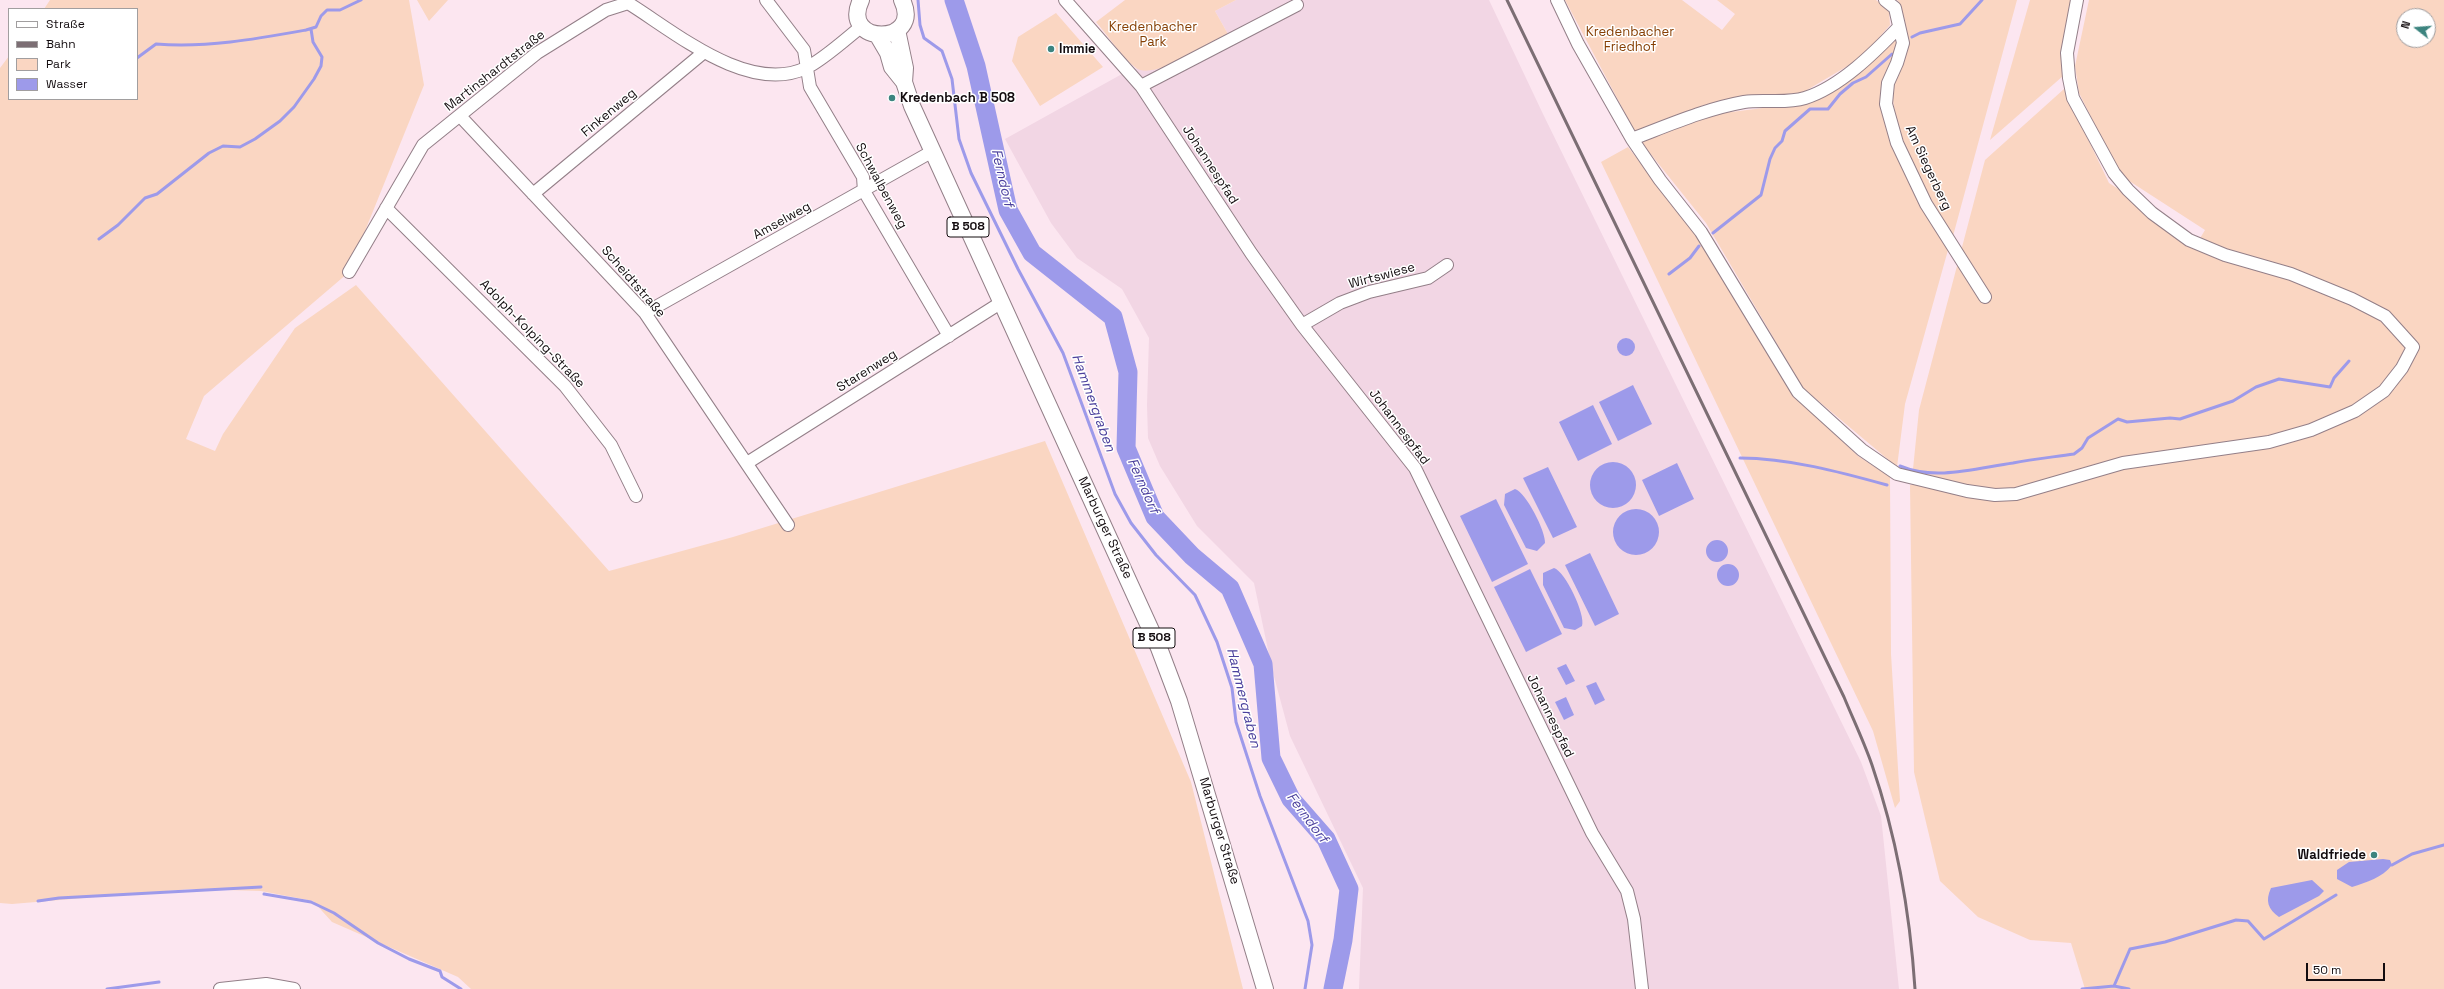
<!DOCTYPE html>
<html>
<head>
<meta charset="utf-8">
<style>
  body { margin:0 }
  #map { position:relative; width:2444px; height:989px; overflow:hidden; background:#fce6f0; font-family:"Space Grotesk",sans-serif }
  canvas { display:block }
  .legend { position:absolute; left:8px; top:8px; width:130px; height:92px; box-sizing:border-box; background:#fff; border:1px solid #a19e9f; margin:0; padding:5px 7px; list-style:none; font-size:12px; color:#130c0f }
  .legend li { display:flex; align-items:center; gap:8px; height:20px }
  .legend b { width:20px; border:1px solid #a19e9f }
  .north { position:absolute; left:2396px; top:8px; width:40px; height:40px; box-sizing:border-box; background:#fff; border:1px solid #a19e9f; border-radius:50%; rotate:287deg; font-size:11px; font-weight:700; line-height:16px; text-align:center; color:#130c0f }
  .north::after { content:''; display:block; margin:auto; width:14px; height:18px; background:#3c847f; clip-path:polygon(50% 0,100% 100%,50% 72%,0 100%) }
  .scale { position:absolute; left:2306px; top:963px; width:79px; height:18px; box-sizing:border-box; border:2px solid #130c0f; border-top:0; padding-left:5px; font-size:12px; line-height:14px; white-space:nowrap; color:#130c0f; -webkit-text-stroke:3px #fff; paint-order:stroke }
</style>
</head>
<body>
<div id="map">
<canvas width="2444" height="989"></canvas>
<ul class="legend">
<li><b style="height:5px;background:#fff"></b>Straße</li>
<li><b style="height:5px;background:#7c6e74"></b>Bahn</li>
<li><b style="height:11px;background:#fad6c2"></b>Park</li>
<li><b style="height:11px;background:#9d9aea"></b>Wasser</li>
</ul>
<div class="north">N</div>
<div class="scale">50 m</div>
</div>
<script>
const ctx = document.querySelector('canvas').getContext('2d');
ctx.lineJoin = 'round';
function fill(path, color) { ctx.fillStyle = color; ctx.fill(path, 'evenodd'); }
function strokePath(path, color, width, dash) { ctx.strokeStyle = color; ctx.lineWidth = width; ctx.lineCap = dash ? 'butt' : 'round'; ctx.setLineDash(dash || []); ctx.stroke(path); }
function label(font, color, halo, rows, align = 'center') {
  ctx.font = font + ' "Space Grotesk",sans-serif'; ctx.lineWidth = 3; ctx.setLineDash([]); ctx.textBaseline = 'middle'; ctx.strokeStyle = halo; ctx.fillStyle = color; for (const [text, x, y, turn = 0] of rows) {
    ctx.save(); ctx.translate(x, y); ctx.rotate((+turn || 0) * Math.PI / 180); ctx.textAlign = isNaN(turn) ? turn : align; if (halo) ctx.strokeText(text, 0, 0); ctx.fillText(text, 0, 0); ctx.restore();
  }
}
fill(new Path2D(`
  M1236,0H1489L1543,114L1861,762L1881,816L1899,989H1359L1363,888L1290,736L1272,669L1254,583L1197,526L1160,466L1148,438L1147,405L1149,338L1122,289L1077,258L1051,223L1005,139L1122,74L1137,68L1142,70L1228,34L1215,11Z`), '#f2d6e4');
fill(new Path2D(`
  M50,0H409L424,85L348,273L204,396L186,439L215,451L223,434L295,328L356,285L609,571L733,537L1045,441L1191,782L1243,989H471L458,977L332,922L313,901L261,891L191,889L12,904L0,903V68L9,56V99H137V9H44Z
  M417,0H448L429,21Z
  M1125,0H1236L1215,11L1228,34C1211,43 1153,81 1136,68C1122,57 1108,36 1096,22Z
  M1565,0H1682L1722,30L1735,14L1717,0H1876L1889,10L1890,25L1861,58L1802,93L1746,97L1704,105L1635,132Z
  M1897,0H2017L1953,236C1931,201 1890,130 1893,90L1880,99L1891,145L1948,250L1905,404L1897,467L1803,388L1706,223L1641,142L1708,115L1794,104L1904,32L1899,2Z
  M2030,0H2074L2063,76L1990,140Z
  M2089,0H2444V989H2085L2071,943L2030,940L1978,917L1940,881L1914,772L1910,485L1933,481L1913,469L1919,410L1985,160L2064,89L2109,183L2199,240L2205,230L2120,175L2079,93L2075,66ZM2404,16H2428V40H2404Z
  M1056,13L1103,67L1040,106L1012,61L1018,37Z
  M1628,147L1697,235L1795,397L1858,456L1890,477L1891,654L1900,801L1895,808L1873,731L1601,162Z`), '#fad6c2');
fill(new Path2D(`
  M1617 347a9 9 0 1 1 18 0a9 9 0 1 1-18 0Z
  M1633,385L1652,424L1618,441L1599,402Z
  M1593,405L1612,444L1578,461L1559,422Z
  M1590 485a23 23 0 1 1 46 0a23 23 0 1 1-46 0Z
  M1677,463L1694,499L1659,516L1642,480Z
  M1548,467L1577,527L1553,538L1523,478Z
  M1515,489C1526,492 1546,532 1545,543L1537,551L1526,548L1504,505L1505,494Z
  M1496,499L1528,564L1492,582L1460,516Z
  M1613 532a23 23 0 1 1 46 0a23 23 0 1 1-46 0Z
  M1706 551a11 11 0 1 1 22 0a11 11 0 1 1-22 0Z
  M1590,553L1619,614L1595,626L1565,565Z
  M1717 575a11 11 0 1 1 22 0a11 11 0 1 1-22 0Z
  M1554,568C1565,571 1586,615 1582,626L1575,630L1564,628L1543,585V573Z
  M1530,569L1562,634L1526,652L1494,587Z
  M1566,664L1575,681L1566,685L1557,668Z
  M1596,682L1605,700L1595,705L1586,686Z
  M1566,697L1574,715L1564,720L1555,702Z
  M2383,859L2390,860L2392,865C2382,878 2367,882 2352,887L2337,879V870L2349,862Z
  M2312,880L2324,891L2319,896L2279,917C2268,909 2265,901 2271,888Z`), '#9d9aea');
strokePath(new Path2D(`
  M918,0L920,25L924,38L942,51L952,79L959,139L971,173L1018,269L1063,353L1115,494L1131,523L1156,555L1195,595L1217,642L1232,688L1236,722L1260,796L1308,921L1312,945L1305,989
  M1912,37L1920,33L1960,24L1982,0
  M137,58L156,44C207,48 256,39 306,30L316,27L321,16L327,10H340L361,0
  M1713,233L1761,195L1770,159L1775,148L1782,141L1785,131L1810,109H1828L1840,94L1853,83L1866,77L1892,54
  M99,239L118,225L145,198L157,194L209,153L223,146L240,147L255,139L280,121L294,107L314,79L321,66L322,57L313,42L311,29
  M1669,274L1690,258L1699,246
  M1740,458C1788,458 1840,472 1887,485
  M1900,466C1935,481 1977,468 2013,463C2033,459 2054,457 2074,454L2082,448L2088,438L2118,419L2127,422L2170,418L2180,419L2233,401L2256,387L2279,379L2330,387L2334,378L2349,361
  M2392,865L2412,854L2444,845
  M264,894L311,902L334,913L378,943L409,959L440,971L442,977L461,989
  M38,901L59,898L261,887
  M2114,986L2129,989
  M107,989L159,982
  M2082,989L2114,986L2130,949L2165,942L2236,920L2248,921L2264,939L2336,895`), '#9d9aea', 3);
strokePath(new Path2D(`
  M954,0L976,66L1008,210L1032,253L1113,317L1128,372L1126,448L1155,517L1192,556L1230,588L1263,664L1271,758L1291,799L1326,839L1349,889L1343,940L1333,989`), '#9d9aea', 19);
const minor = new Path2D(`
  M766,0L804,50L810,87L863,177L864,191L949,336
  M1065,0L1141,86L1251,253L1302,325L1415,468L1592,833L1627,891L1634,919L1642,989
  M1557,0L1578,44L1632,139L1660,180L1701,232L1798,392L1862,450L1897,474L1967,491L1995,495L2016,494L2123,463L2269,442L2311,430L2355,411L2384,391L2402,368L2413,347L2385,316L2352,299L2291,274L2225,255L2189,240L2152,213L2128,190L2114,173L2073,98L2069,78L2067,53L2077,0
  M1885,0L1895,8L1903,43L1897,63L1888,83L1886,104L1897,143L1926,204L1985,297
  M628,3C675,32 748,95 806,68C823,60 847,38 862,26
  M1141,86L1297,5
  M460,116L645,313L788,525
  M1632,139C1669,125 1705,109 1744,102C1764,99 1786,104 1805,98C1840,87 1874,53 1899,27
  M533,194L703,53
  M386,208L565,386L611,445L636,496
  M349,272L423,145L537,53L606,10L628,3
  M645,313L933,151
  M1302,325L1340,303L1369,292L1428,278L1447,265
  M747,463L1002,302
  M220,989L266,984L294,989`);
const major = new Path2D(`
  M861,0C839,46 924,46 902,0
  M897,30L905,68L904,82
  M878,36L888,53L892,67L904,82L912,106L1159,648L1179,701L1265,989`);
strokePath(minor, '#937f88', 14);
strokePath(major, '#937f88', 18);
strokePath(minor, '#fff', 12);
strokePath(major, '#fff', 16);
strokePath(new Path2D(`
  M1507,0L1844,697C1853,719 1864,742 1872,765C1897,838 1910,912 1915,989`), '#7c6e74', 3);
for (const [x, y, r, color] of [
  [1051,49,4,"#3c847f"],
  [892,98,4,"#3c847f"],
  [2374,855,4,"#3c847f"]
]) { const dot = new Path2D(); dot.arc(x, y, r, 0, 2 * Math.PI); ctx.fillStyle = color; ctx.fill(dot); strokePath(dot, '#fff', 1.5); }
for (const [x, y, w] of [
  [968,227,42],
  [1154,638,42]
]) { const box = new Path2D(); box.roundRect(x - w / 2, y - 10, w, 20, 3); ctx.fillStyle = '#fff'; ctx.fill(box); strokePath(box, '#130c0f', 1); }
label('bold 12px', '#130c0f', null, [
  ["B 508",968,227],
  ["B 508",1154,638]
]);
label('13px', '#863f04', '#fff', [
  ["Kredenbacher",1153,27],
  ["Park",1153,42],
  ["Kredenbacher",1630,32],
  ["Friedhof",1630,47]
]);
label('bold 13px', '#130c0f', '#fff', [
  ["Immie",1059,49],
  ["Kredenbach B 508",900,98],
  ["Waldfriede",2366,855,"right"]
], 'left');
label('13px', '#130c0f', '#fff', [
  ["Martinshardtstraße",495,71,-38],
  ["Finkenweg",609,113,-40],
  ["Johannespfad",1210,165,57],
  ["Am Siegerberg",1928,168,65],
  ["Schwalbenweg",881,186,62],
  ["Amselweg",782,221,-29],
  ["Wirtswiese",1382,276,-15],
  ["Scheidtstraße",633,282,49],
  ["Adolph-Kolping-Straße",532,334,46],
  ["Starenweg",867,371,-32],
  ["Johannespfad",1399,427,53],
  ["Marburger Straße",1105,528,65],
  ["Johannespfad",1550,716,64],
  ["Marburger Straße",1219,831,73]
]);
label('italic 14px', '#4c419d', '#fff', [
  ["Ferndorf",1002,178,77],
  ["Hammergraben",1093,403,70],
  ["Ferndorf",1143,486,66],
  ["Hammergraben",1243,698,76],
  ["Ferndorf",1307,818,53]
]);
</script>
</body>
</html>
